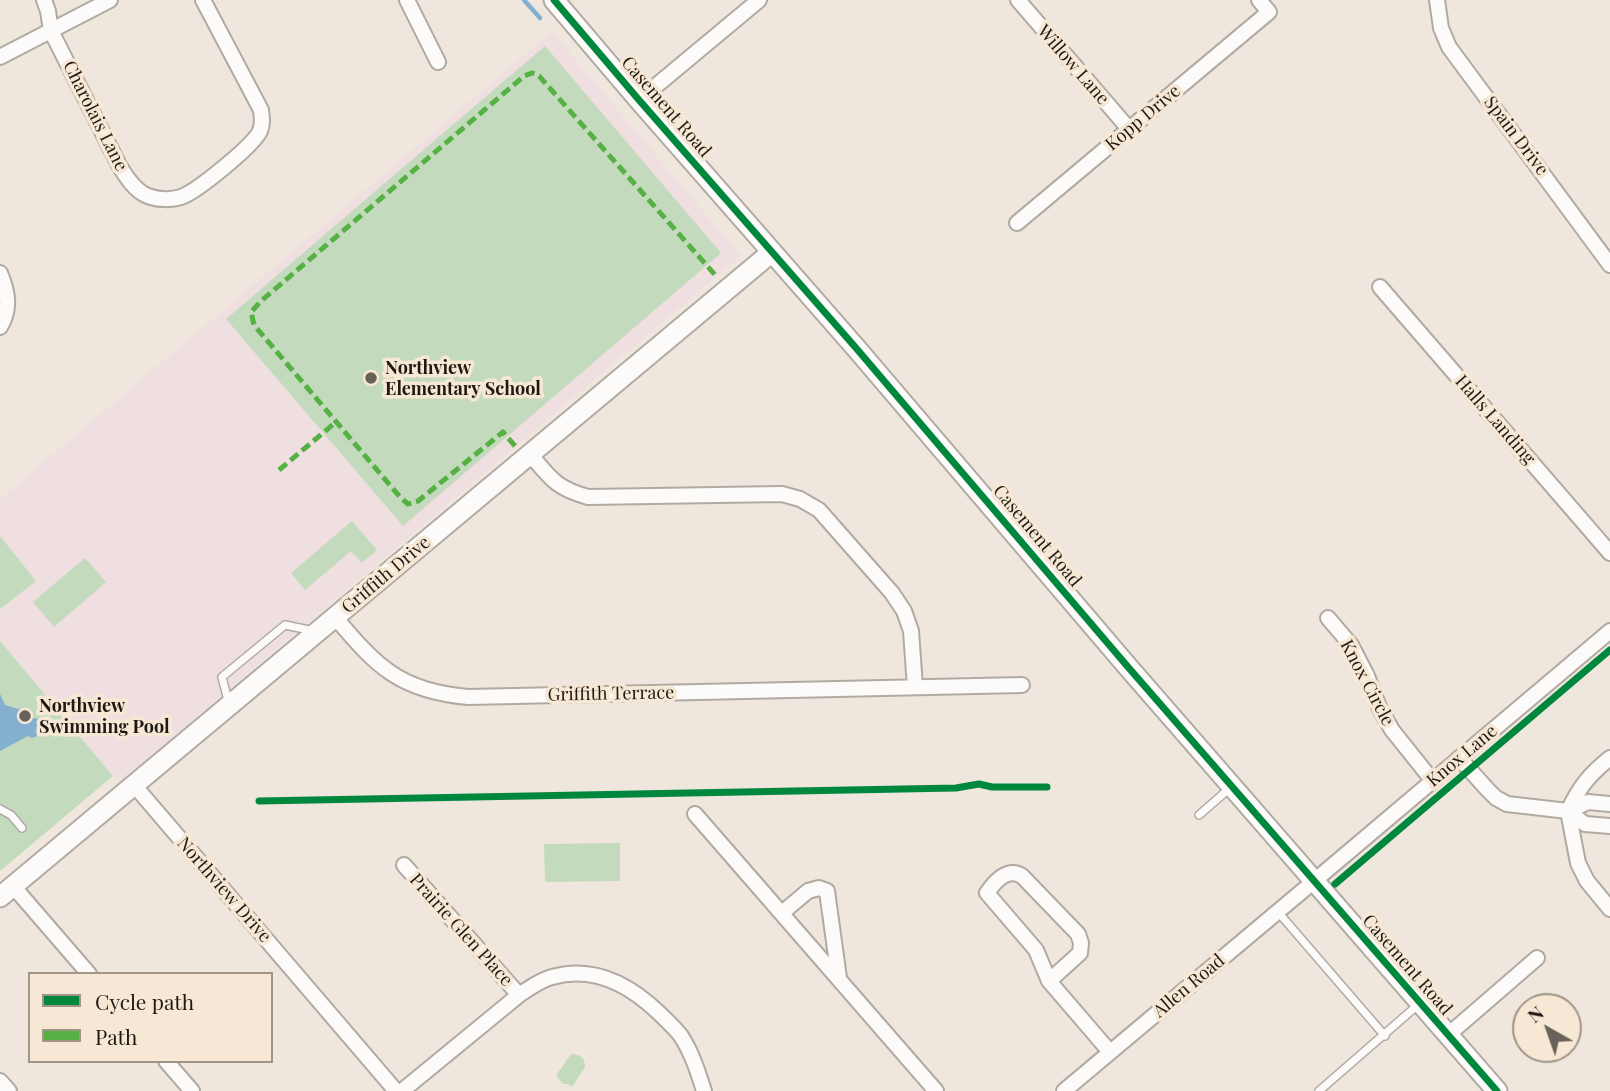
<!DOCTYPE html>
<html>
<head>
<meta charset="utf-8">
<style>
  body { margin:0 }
  #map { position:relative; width:1610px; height:1091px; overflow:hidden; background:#efe7dd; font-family:"Playfair Display",serif }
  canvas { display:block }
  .legend { position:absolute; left:28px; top:972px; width:245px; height:91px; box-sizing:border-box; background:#f7e8d5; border:2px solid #a19587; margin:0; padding:9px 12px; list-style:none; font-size:21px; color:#1f1913 }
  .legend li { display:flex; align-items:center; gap:14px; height:35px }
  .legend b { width:35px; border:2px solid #a19587 }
  .north { position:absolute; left:1512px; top:993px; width:70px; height:70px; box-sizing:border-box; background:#f7e8d5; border:2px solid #a19587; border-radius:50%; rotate:320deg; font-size:19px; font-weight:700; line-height:28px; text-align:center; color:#1f1913 }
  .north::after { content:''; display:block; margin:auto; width:24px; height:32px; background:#68615a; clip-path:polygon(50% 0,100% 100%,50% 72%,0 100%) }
</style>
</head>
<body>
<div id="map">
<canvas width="1610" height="1091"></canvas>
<ul class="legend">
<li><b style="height:9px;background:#00873e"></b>Cycle path</li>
<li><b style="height:9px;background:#55b144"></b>Path</li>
</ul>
<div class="north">N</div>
</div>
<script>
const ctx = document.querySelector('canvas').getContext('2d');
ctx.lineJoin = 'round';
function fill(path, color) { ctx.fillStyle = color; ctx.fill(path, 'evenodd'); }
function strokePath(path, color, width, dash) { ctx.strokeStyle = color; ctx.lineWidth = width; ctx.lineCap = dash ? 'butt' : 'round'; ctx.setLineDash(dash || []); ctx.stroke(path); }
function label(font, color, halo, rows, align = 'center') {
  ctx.font = font + ' "Playfair Display",serif'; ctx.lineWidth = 7; ctx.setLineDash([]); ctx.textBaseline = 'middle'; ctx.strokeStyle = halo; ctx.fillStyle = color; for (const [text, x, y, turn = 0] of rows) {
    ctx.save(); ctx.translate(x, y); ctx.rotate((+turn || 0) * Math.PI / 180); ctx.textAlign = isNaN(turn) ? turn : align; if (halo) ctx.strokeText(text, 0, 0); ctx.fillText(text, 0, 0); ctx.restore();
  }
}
fill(new Path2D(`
  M552,32L741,256L124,778L113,776L0,641V499Z`), '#f0dfe0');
fill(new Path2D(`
  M545,46L721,253L403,526L226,319Z
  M352,521L377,550L362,563L351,551L305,590L291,573Z
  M0,536L36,581L0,609Z
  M85,558L106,582L54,627L33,602Z
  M0,641L113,776L0,871Z
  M620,843V881L545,882L544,844Z
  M572,1054C581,1055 585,1058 585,1067L572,1087L568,1084H563L556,1075L565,1063L566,1060Z`), '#c4dabd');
fill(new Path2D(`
  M0,694L5,705L28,712L33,718L39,719L41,727L37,736L32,738L28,736L0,751Z`), '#85afcf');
strokePath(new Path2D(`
  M524,0L540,18`), '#85afcf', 4.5);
const lane = new Path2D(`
  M229,704L222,677L285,625L314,631
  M0,809L11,815L22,828
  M1199,815L1230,788
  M1278,912L1385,1036
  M1319,1091L1419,1004`);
const street = new Path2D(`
  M44,0L48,11L51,31L119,165C126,177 135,191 148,196C158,200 172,200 181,197C196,192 253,146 260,131C263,124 262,118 261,110L203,0
  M407,0L438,62
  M1018,0L1129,129
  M1437,0L1441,28L1449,47L1610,265
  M0,57L110,0
  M639,100L759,0
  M1017,223L1269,12L1259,0
  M0,273C8,292 11,309 0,327
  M1380,287L1610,553
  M530,454C551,479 556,488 588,497L782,494L800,499L819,510L892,593L904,611L911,631L915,687
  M335,617C377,667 400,691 468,697L1022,685
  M1328,618L1351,645L1367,676L1380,709L1392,730L1432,780
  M1459,758L1487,789L1496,798L1507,804L1568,811L1588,802L1610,804
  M134,785L396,1091
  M1568,811L1578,863L1587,881L1610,909
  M1568,811C1580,786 1589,775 1610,758
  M1568,811L1585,824L1610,826
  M695,814L936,1091
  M404,865L519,995
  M13,886L89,974
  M782,913L808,891L819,888L827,891L839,978
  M1049,981L1080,953L1081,943L1078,934L1022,876C1008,867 995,881 987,893L1036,950L1049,981L1110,1052
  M1448,1035L1537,958
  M166,1061L192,1091
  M0,1081L9,1091
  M402,1091L519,995C530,988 540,980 552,977C594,965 630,985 659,1013C666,1020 675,1028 681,1036C692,1053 698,1072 704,1091
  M1064,1091C1247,939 1428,784 1610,631`);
const secondary = new Path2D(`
  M554,0L639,100L856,348L1128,667L1497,1091
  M0,897L772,252`);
strokePath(lane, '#b0aaa3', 10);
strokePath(street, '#b0aaa3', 18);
strokePath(secondary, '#b0aaa3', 23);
strokePath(lane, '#fdfbfa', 7);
strokePath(street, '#fdfbfa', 14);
strokePath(secondary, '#fdfbfa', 19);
strokePath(new Path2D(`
  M515,446L503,432L418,501L408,504L400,497L254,325L251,312L261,301L524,76L532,73L539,76L717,277
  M279,470L336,422`), '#55b144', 5, [10, 5]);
strokePath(new Path2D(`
  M554,0L639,100L856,348L1128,667L1497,1091
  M259,801L956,788L979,784L992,787H1047
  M1335,884L1610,650`), '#00873e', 7);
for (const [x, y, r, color] of [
  [371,378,7,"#68615a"],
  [25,716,7,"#68615a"]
]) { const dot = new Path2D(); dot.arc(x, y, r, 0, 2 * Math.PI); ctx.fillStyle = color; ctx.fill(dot); strokePath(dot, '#f7e8d5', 2.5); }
label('18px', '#1f1913', '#f7e8d5', [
  ["Willow Lane",1073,65,49],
  ["Casement Road",666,107,49],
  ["Charolais Lane",95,116,63],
  ["Kopp Drive",1143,118,-40],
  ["Spain Drive",1516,136,53],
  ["Halls Landing",1495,420,49],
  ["Casement Road",1037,536,50],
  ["Griffith Drive",386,575,-40],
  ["Knox Circle",1367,683,62],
  ["Griffith Terrace",611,694,-1],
  ["Knox Lane",1462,756,-40],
  ["Northview Drive",224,890,49],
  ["Prairie Glen Place",461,930,48],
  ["Casement Road",1407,965,49],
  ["Allen Road",1189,986,-40]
]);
label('bold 18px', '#1f1913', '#f7e8d5', [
  ["Northview",385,368],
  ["Elementary School",385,389],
  ["Northview",39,706],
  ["Swimming Pool",39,727]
], 'left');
</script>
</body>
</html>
